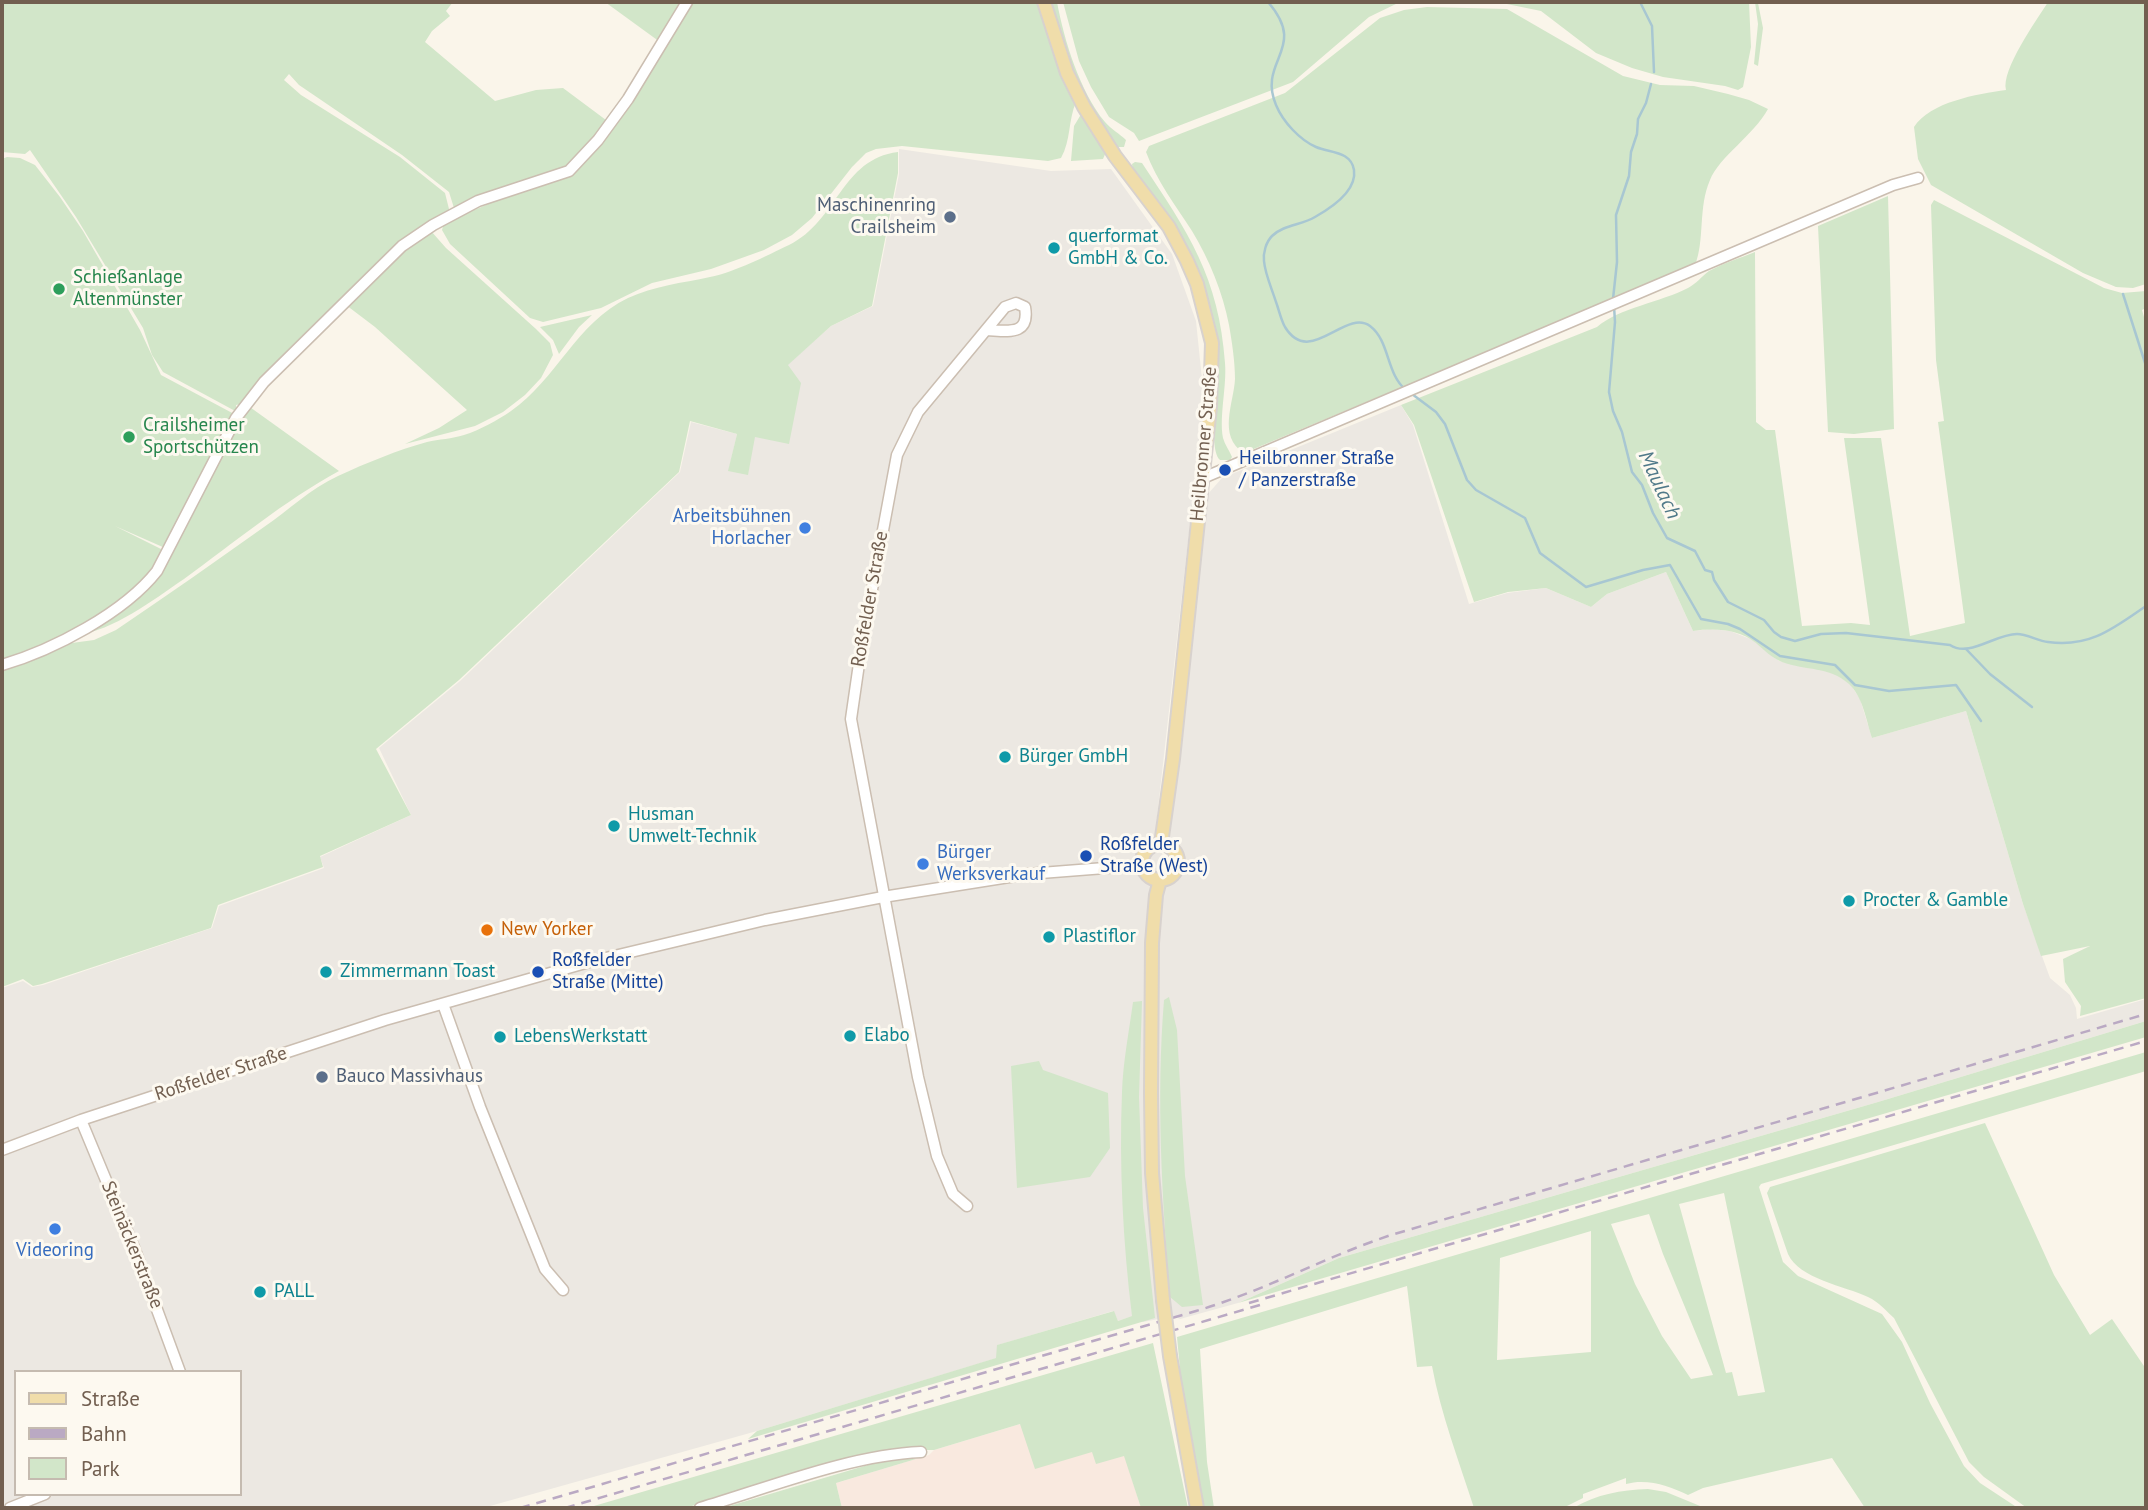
<!DOCTYPE html>
<html>
<head>
<meta charset="utf-8">
<style>
  body { margin:0 }
  #map { position:relative; width:2148px; height:1510px; overflow:hidden; background:#faf5ea; font-family:"PT Sans",sans-serif }
  canvas { display:block }
  .frame { position:absolute; inset:0; border:4px solid #725f50; pointer-events:none }
  .legend { position:absolute; left:14px; top:1370px; width:228px; height:126px; box-sizing:border-box; background:#fdf9f0; border:2px solid #c5bbb0; margin:0; padding:9px 12px; list-style:none; font-size:21px; color:#725f50 }
  .legend li { display:flex; align-items:center; gap:14px; height:35px }
  .legend b { width:35px; border:2px solid #c5bbb0 }
</style>
</head>
<body>
<div id="map">
<canvas width="2148" height="1510"></canvas>
<div class="frame"></div>
<ul class="legend">
<li><b style="height:9px;background:#f0ddaa"></b>Straße</li>
<li><b style="height:9px;background:#baa9c3"></b>Bahn</li>
<li><b style="height:19px;background:#d2e6c9"></b>Park</li>
</ul>
</div>
<script>
const ctx = document.querySelector('canvas').getContext('2d');
ctx.lineJoin = 'round';
function fill(path, color) { ctx.fillStyle = color; ctx.fill(path, 'evenodd'); }
function strokePath(path, color, width, dash) { ctx.strokeStyle = color; ctx.lineWidth = width; ctx.lineCap = dash ? 'butt' : 'round'; ctx.setLineDash(dash || []); ctx.stroke(path); }
function label(font, color, halo, rows, align = 'center') {
  ctx.font = font + ' "PT Sans",sans-serif'; ctx.lineWidth = 6; ctx.setLineDash([]); ctx.textBaseline = 'middle'; ctx.strokeStyle = halo; ctx.fillStyle = color; for (const [text, x, y, turn = 0] of rows) {
    ctx.save(); ctx.translate(x, y); ctx.rotate((+turn || 0) * Math.PI / 180); ctx.textAlign = isNaN(turn) ? turn : align; if (halo) ctx.strokeText(text, 0, 0); ctx.fillText(text, 0, 0); ctx.restore();
  }
}
fill(new Path2D(`
  M1020,1424L1092,1452L1125,1456L1141,1508H842L836,1483L929,1455L934,1450Z`), '#f9e9df');
fill(new Path2D(`
  M899,149L1051,171L1111,169L1172,254L1196,321L1204,399L1156,826L1166,871L1207,495L1222,478L1401,405L1413,425L1469,604L1507,593L1546,588L1591,607L1607,594L1666,572L1693,631L1711,629L1730,631L1753,640L1779,661L1826,670L1837,674L1851,685L1860,699L1872,738L1966,711L2023,904L2050,978L2070,995L2076,1008L2077,1019L2146,999V1021L1878,1102L1339,1258L1238,1303L1180,1319L1174,1316L1143,1322L1133,1316L1118,1321L1113,1311L998,1345L997,1358L757,1431L483,1508H2V988L23,981L32,987L43,985L212,928L219,906L324,868L320,857L411,815L379,748L460,681L680,472L691,422L737,434L729,469L787,365L831,326L873,306L899,174ZM16,1372H240V1494H16Z`), '#ece8e2');
fill(new Path2D(`
  M2,2H453L446,11L450,16L432,31L425,42L495,101L536,90L563,88L610,123L591,145L560,173L502,189L454,208L449,192L402,155L299,85L289,74L284,80L301,95L400,157L445,193L450,213L432,224L242,404L236,405L237,412L163,372L152,355L143,328L76,217L30,150L25,154L2,152Z
  M605,2H685L660,42Z
  M691,2H1040L1059,69L1076,102C1068,121 1071,140 1061,158L1048,161L902,146L876,149L866,153L852,167L812,218L792,235L764,250L711,269L652,283L601,308L543,322L530,318L450,244L442,230L444,223L528,187L589,155L628,108Z
  M1051,2H1057C1064,40 1080,92 1105,122C1111,129 1120,134 1126,140L1124,147H1114C1086,101 1063,55 1051,2Z
  M1063,2H1408H1400L1369,17L1293,82L1139,141L1134,133L1109,117L1091,87L1079,61Z
  M1477,2H1749L1751,47L1743,87L1738,90L1725,86L1663,77L1632,68L1596,53L1541,11L1502,3Z
  M1755,2L1758,3L1763,28L1758,66L1754,64L1758,24Z
  M2048,2H2146V284L2133,288L2116,287L2083,273L1931,185L1918,159L1914,127C1930,102 1977,94 2006,90C2001,70 2036,21 2048,2Z
  M1427,7L1507,9L1623,76L1660,85L1694,86L1728,94L1749,100L1768,109C1754,135 1719,157 1710,180C1698,207 1705,241 1695,265L1244,453C1217,436 1234,403 1235,379C1235,362 1232,342 1229,325C1223,293 1209,259 1192,231C1175,205 1157,181 1146,152L1149,146L1285,93L1380,18L1404,10Z
  M1080,116H1084L1106,152L1103,159L1071,161L1074,126Z
  M898,152V173L872,306L831,326L788,365L801,383L789,444L755,437L748,475L728,471L737,434L690,421L679,472L459,680L376,749L411,815L320,856L323,867L218,905L211,928L42,984L33,986L23,979L2,987V667L57,645L94,640L116,630C166,596 215,562 264,527C289,510 310,489 338,476C366,463 398,450 427,442C439,439 452,439 464,435C480,430 498,420 511,411C557,379 576,323 628,298C654,286 682,283 710,277C735,272 766,256 789,245C838,221 841,159 898,152Z
  M7,157L20,158L35,165L60,197L83,231L140,330L161,375L236,415L165,548L115,526L163,550L143,583L95,619L59,638L2,663V159Z
  M1135,162L1142,163C1188,232 1219,277 1225,363C1227,386 1219,416 1223,438C1225,445 1229,450 1232,457L1230,460H1220C1206,447 1221,363 1217,338C1215,327 1211,317 1208,307C1190,247 1172,219 1133,171L1132,164Z
  M1888,196L1894,429L1854,434L1828,432L1818,226Z
  M1934,200L2104,288L2122,293L2146,291V308L2142,310L2146,324V998L2080,1016L2081,1006L2065,982L2063,959L2090,946L2041,956L2023,904L1966,711L1872,738C1866,720 1863,697 1849,684C1829,666 1806,671 1782,662C1772,658 1764,650 1756,643C1738,629 1715,628 1693,631L1666,572L1607,594L1591,607L1546,588L1508,592L1474,602L1414,425L1401,405L1597,327C1619,308 1661,302 1688,288C1696,284 1702,276 1709,271C1724,263 1740,258 1755,252L1756,422L1766,430H1775L1802,626L1851,623L1870,625L1844,438H1881L1910,636L1965,623L1938,422L1944,421L1936,360L1931,205Z
  M431,231L446,248L536,329L550,343L553,355L541,378L525,395L503,412L475,426L405,444L439,428L467,410L375,327L346,305L400,251Z
  M592,315L579,327L559,354L553,340L540,327Z
  M247,405L339,471C284,501 235,542 184,579C150,602 116,629 75,636L149,585Z
  M1169,997L1177,1030L1185,1176L1203,1305L1182,1307L1170,1297C1162,1197 1156,1099 1164,1000Z
  M1142,1001L1139,1097L1143,1208L1155,1318L748,1439L757,1431L996,1358L997,1345L1114,1311L1118,1321L1132,1316C1123,1243 1119,1166 1122,1092C1123,1062 1129,1032 1133,1002Z
  M2146,1021V1037L1238,1303L1339,1258L1878,1102Z
  M2146,1052V1071L1761,1184L1759,1187L1783,1262L1798,1276L1882,1314L1902,1342L1930,1403L1964,1466L1980,1483L2018,1508H1865L1832,1458L1703,1488L1688,1495C1670,1486 1647,1478 1626,1484V1478L1583,1494V1498L1563,1508H1474C1459,1461 1441,1415 1432,1366L1417,1367L1407,1286L1200,1349L1207,1462L1214,1508H1204L1182,1391L1177,1337ZM1724,1193L1765,1392L1738,1396L1732,1372L1726,1373L1679,1204ZM1649,1214L1663,1254L1713,1375L1691,1379L1662,1336L1635,1284L1611,1224ZM1591,1231V1352L1497,1360L1500,1258Z
  M1039,1061L1043,1070L1108,1093L1110,1148L1090,1177L1017,1188L1011,1066Z
  M1985,1123L2054,1275L2090,1335L2112,1319L2146,1369V1508H2027L1984,1477L1969,1462L1894,1318C1886,1311 1879,1302 1868,1297C1845,1286 1799,1279 1788,1254L1767,1193L1770,1187Z
  M1153,1343L1188,1508H1141L1124,1456L1096,1464L1092,1452L1035,1469L1020,1424L934,1450H908L864,1456L685,1508H587Z
  M888,1459H916L836,1483L842,1508L726,1507Z
  M1648,1489L1666,1492L1705,1508H1573C1598,1494 1620,1490 1648,1489Z`), '#d2e6c9');
strokePath(new Path2D(`
  M1268,2C1309,49 1257,60 1276,105C1283,122 1300,140 1316,147C1330,153 1351,151 1354,170C1357,191 1331,208 1315,217C1302,225 1283,225 1272,236C1266,242 1263,253 1264,261C1265,274 1272,289 1276,302C1279,310 1281,320 1285,327C1310,368 1345,308 1370,326C1390,341 1386,374 1406,390
  M1640,2L1652,26L1654,72
  M2123,294L2146,366
  M1613,299L1617,262L1616,215L1629,176L1631,152L1637,134L1638,119L1646,103L1651,84
  M1614,306L1615,322L1609,392L1613,411L1622,432L1632,472L1642,485L1653,513L1667,538L1695,551L1705,570L1712,572L1714,580L1728,602L1764,620L1774,632L1781,637L1795,641L1821,634L1846,633L1950,645C1969,658 1995,634 2017,634C2027,634 2038,641 2048,642C2090,648 2114,628 2146,606
  M1412,394L1436,412L1445,424L1467,480L1476,490L1525,518L1540,553L1586,587L1643,570L1670,565L1701,619L1728,624L1740,629L1780,656L1835,665L1855,685L1889,691L1956,685L1981,721
  M1966,649L1990,674L2032,707`), '#a8c7d2', 2.5);
const minor = new Path2D(`
  M1203,478L1893,185L1918,178
  M2,665C53,650 124,613 157,571L236,418L264,382L402,246L433,225L478,201L569,171L598,140L628,99L687,2
  M443,1004L480,1107L545,1269L563,1290
  M81,1120L135,1250L180,1372
  M2,1150L81,1120L385,1020L589,962L765,920L883,897L1028,874L1143,865
  M967,1206L953,1194L937,1156L918,1077L851,719L862,643L897,455L918,412L1005,307L1016,303L1025,307C1030,336 1008,331 987,330
  M10,1508L45,1494
  M700,1508C768,1488 850,1455 921,1452`);
const major = new Path2D(`
  M1044,2L1067,73L1084,107L1115,156L1169,227L1187,261L1197,284L1212,343L1210,407L1173,759L1161,844
  M1142 862a18 18 0 1 1 36 0a18 18 0 1 1-36 0Z
  M1160,880L1156,895L1152,943L1151,1093L1152,1173L1163,1300
  M1170,1356L1197,1508`);
strokePath(minor, '#cbbeb1', 13);
strokePath(major, '#d8d2ce', 16);
strokePath(minor, '#fff', 10);
strokePath(major, '#f0ddaa', 12);
strokePath(new Path2D(`
  M1249,1303L2146,1041
  M520,1508L1196,1311C1264,1291 1325,1257 1391,1235L2146,1014
  M565,1508L1260,1305`), '#baa9c3', 2.5, [10, 7]);
const majorBridge = new Path2D(`
  M1163,1300L1170,1356`);
strokePath(majorBridge, '#d8d2ce', 16, []);
strokePath(majorBridge, '#f0ddaa', 12);
for (const [x, y, r, color] of [
  [950,217,7,"#5c6f8a"],
  [1054,248,7,"#0f9aa8"],
  [59,289,7,"#2e9e5b"],
  [129,437,7,"#2e9e5b"],
  [1225,470,7,"#1a4fb4"],
  [805,528,7,"#3f7fe0"],
  [1005,757,7,"#0f9aa8"],
  [614,826,7,"#0f9aa8"],
  [1086,856,7,"#1a4fb4"],
  [923,864,7,"#3f7fe0"],
  [1849,901,7,"#0f9aa8"],
  [487,930,7,"#e8710a"],
  [1049,937,7,"#0f9aa8"],
  [326,972,7,"#0f9aa8"],
  [538,972,7,"#1a4fb4"],
  [850,1036,7,"#0f9aa8"],
  [500,1037,7,"#0f9aa8"],
  [322,1077,7,"#5c6f8a"],
  [55,1229,7,"#3f7fe0"],
  [260,1292,7,"#0f9aa8"]
]) { const dot = new Path2D(); dot.arc(x, y, r, 0, 2 * Math.PI); ctx.fillStyle = color; ctx.fill(dot); strokePath(dot, '#fdf9f0', 2.5); }
label('19px', '#4e5e75', '#fdf9f0', [
  ["Maschinenring",936,206],
  ["Crailsheim",936,228],
  ["Bauco Massivhaus",336,1077,"left"]
], 'right');
label('19px', '#0d838f', '#fdf9f0', [
  ["querformat",1068,237],
  ["GmbH & Co.",1068,259],
  ["Bürger GmbH",1019,757],
  ["Husman",628,815],
  ["Umwelt-Technik",628,837],
  ["Procter & Gamble",1863,901],
  ["Plastiflor",1063,937],
  ["Zimmermann Toast",340,972],
  ["Elabo",864,1036],
  ["LebensWerkstatt",514,1037],
  ["PALL",274,1292]
], 'left');
label('19px', '#27864d', '#fdf9f0', [
  ["Schießanlage",73,278],
  ["Altenmünster",73,300],
  ["Crailsheimer",143,426],
  ["Sportschützen",143,448]
], 'left');
label('19px', '#725f50', '#fdf9f0', [
  ["Heilbronner Straße",1204,444,-85],
  ["Roßfelder Straße",870,599,-80],
  ["Roßfelder Straße",221,1074,-18],
  ["Steinäckerstraße",132,1245,68]
]);
label('19px', '#164399', '#fdf9f0', [
  ["Heilbronner Straße",1239,459],
  ["/ Panzerstraße",1239,481],
  ["Roßfelder",1100,845],
  ["Straße (West)",1100,867],
  ["Roßfelder",552,961],
  ["Straße (Mitte)",552,983]
], 'left');
label('19px', '#366cbe', '#fdf9f0', [
  ["Arbeitsbühnen",791,517],
  ["Horlacher",791,539],
  ["Bürger",937,853,"left"],
  ["Werksverkauf",937,875,"left"],
  ["Videoring",55,1251,"center"]
], 'right');
label('19px', '#c56008', '#fdf9f0', [
  ["New Yorker",501,930]
], 'left');
label('italic 21px', '#507989', '#fdf9f0', [
  ["Maulach",1659,485,65]
]);
</script>
</body>
</html>
